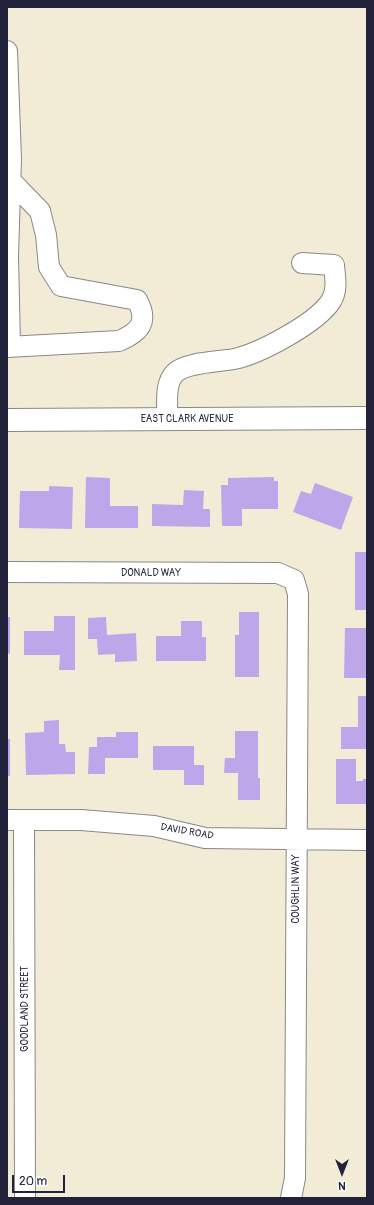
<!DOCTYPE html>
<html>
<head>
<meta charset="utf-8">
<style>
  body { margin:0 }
  #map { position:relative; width:374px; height:1205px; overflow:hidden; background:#f2ecd6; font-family:Pangolin,sans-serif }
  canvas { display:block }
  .frame { position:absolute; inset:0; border:8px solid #22223b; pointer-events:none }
  .north { position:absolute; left:322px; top:1153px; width:40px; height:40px; -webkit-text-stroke:3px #fff; paint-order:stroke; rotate:180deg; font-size:11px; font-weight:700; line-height:16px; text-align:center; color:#22223b }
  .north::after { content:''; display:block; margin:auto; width:14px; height:18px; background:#22223b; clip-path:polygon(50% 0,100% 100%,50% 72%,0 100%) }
  .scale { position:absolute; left:12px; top:1175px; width:53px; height:18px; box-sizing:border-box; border:2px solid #22223b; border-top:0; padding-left:5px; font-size:12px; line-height:14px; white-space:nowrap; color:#22223b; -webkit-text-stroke:3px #fff; paint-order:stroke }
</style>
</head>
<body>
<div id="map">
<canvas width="374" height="1205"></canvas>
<div class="frame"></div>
<div class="north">N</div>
<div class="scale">20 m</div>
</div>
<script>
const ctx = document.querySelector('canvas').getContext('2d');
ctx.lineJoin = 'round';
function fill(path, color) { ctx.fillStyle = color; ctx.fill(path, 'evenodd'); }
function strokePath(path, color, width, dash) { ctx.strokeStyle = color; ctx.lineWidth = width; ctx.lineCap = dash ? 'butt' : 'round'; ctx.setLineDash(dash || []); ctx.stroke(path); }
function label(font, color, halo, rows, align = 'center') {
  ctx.font = font + ' Pangolin,sans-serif'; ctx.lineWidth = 4; ctx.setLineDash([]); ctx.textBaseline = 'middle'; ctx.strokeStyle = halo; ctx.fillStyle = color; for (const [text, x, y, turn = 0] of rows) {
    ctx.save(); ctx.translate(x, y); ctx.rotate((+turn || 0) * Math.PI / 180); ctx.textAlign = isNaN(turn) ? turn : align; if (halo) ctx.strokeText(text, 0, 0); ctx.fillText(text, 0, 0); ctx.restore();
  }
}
fill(new Path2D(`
  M86,477L110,478V506H138V528H85Z
  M274,477V481H278V509H242V526H222L221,485H228V478Z
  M315,483L353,497L341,530L293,512L301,491L311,494Z
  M49,486L73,487L72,529L19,528L20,491H49Z
  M184,490L204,491L203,509H210V527L152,526V504L183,505Z
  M355,552H367V610H355Z
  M239,612H259V677H235V635H239Z
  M54,616H75V670H59L60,655H24V631H54Z
  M7,617H10V654L7,653Z
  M106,617L107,635L136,633L137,661L115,662V654L98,655L97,639H88V618Z
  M181,621H202V637H206V661H156V636H181Z
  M345,628H367V678H344Z
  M358,696H367V749H341V727H358Z
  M59,720V744H65L66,752H75V774L26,775L25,733L44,732V721Z
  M235,731H258V778H260V800H238V773H224L225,758H235Z
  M116,732H138V758H105V774H88L89,747H97V737H116Z
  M7,739H10V776H7Z
  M153,746H194V765H204V785H184V770H153Z
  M336,759H356V781H363V779H367V804H336Z`), '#bda7ea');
const minor = new Path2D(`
  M7,51L11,159L8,256L10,346
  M7,347L119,341C140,332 149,322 137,300L61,286L49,267L46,235L40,211L11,181
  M167,419C168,404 164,384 175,373C186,362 219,362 234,359C259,354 317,323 331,301C338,290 335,277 334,265L302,263
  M7,572L278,573L294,580L298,594L295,1178L291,1198
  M7,820H81L154,826L205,838L367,840
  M24,820L25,1198`);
const major = new Path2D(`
  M7,420L367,418`);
strokePath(minor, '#8a8788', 22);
strokePath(major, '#8a8788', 24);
strokePath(minor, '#fff', 20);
strokePath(major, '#fff', 22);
label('10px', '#22223b', '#fff', [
  ["EAST CLARK AVENUE",187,419],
  ["DONALD WAY",151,573],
  ["DAVID ROAD",187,832,10],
  ["COUGHLIN WAY",296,889,-90],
  ["GOODLAND STREET",25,1009,-90]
]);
</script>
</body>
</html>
